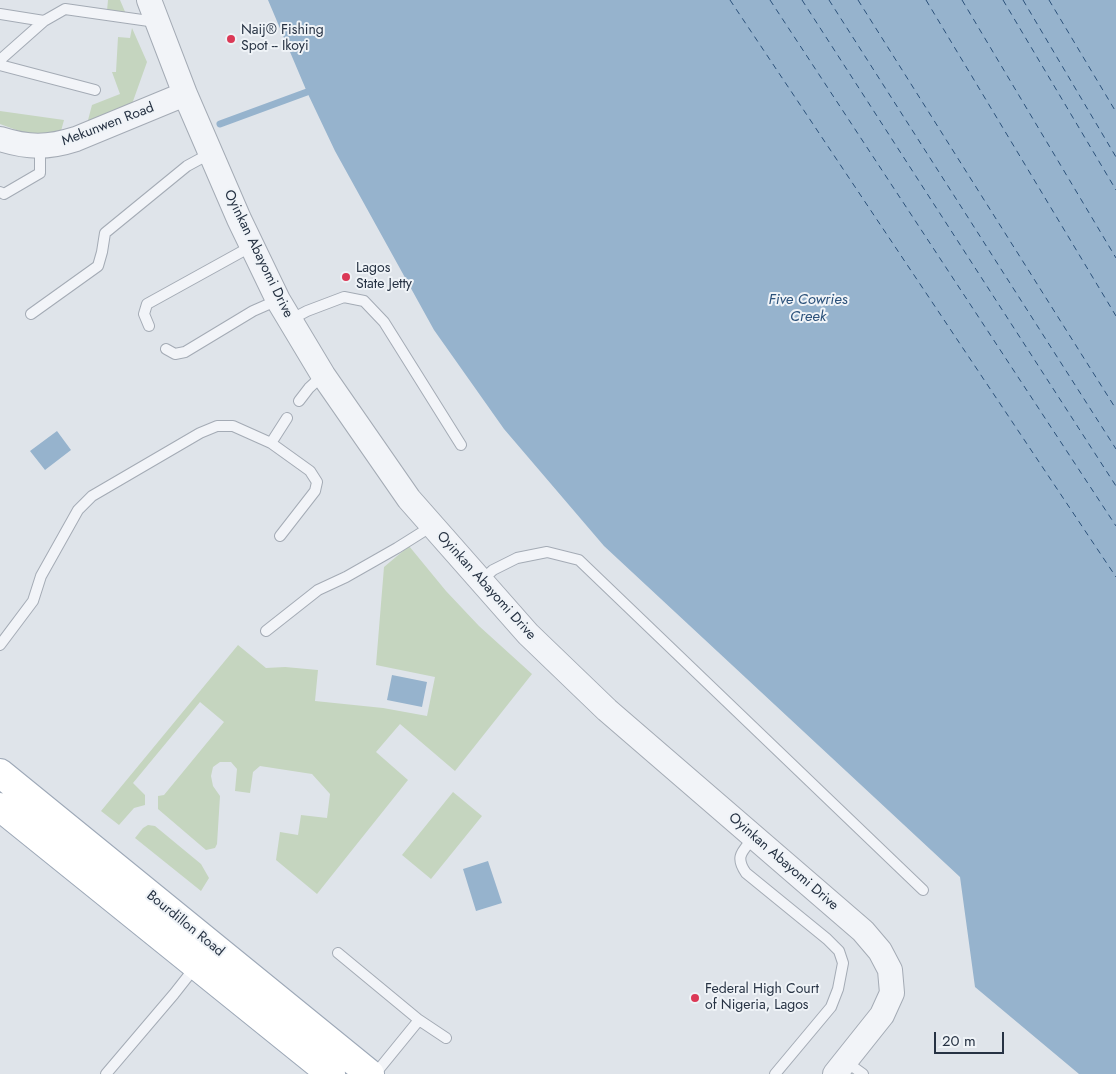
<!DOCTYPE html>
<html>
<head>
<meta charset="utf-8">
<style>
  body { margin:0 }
  #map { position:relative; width:1116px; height:1074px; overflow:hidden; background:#dfe4ea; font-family:Jost,sans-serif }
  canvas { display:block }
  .scale { position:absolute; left:934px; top:1032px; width:70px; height:22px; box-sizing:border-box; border:2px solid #263243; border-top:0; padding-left:6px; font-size:15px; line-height:18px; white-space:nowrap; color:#263243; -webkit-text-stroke:4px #eff3f7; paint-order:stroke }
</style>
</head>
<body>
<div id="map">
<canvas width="1116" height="1074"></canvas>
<div class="scale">20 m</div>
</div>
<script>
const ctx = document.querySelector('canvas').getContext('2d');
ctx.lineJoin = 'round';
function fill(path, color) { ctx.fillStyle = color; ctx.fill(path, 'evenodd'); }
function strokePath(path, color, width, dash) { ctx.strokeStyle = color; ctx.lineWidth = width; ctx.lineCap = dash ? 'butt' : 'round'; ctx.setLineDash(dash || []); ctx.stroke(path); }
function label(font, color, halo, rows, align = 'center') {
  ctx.font = font + ' Jost,sans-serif'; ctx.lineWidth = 4; ctx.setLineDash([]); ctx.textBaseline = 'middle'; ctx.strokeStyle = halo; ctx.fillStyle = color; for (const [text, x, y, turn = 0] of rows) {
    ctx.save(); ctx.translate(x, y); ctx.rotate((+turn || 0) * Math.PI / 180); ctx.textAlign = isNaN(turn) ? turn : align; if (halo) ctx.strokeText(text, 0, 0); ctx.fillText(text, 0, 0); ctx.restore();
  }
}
fill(new Path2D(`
  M108,0H120L126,14L107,11Z
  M132,28L147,62L132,104L87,124L92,105L120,94L112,72H116L118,37L130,38Z
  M0,111L64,120L61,131C32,136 27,134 0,124Z
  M409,546L446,591L479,626L532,674L455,771L400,724L376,752L408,780L317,894L276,860L280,832L298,835L301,815L327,818L330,794L312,774L260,766L253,772L250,793L235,791L237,769L231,762H220L213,767L211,776L213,786L220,796L217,844L215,848L206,850L158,809V796L164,795L224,722L200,702L133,783L145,795V805L134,808L119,825L101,811L238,645L266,668L285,667L318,670L315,701L383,708L427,716L435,677L376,665L384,567Z
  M453,792L482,816L431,879L402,855Z
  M148,825L155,826L201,864L209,878L201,891L135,838L143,828Z`), '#c5d5bf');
fill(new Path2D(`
  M268,0H1116V1074H1079L975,987L960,877L604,546L504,429L434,330L335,151L307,92Z
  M57,431L71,450L45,470L30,451Z
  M392,675L427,682L422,707L387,700Z
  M488,861L502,903L476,911L463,869Z`), '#96b3cd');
strokePath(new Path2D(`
  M220,124L307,92`), '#96b3cd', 7);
strokePath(new Path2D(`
  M730,0L1116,577
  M770,0L1116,526
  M802,0L1116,486
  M829,0L1116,449
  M858,0L1116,409
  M926,0L1116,316
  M962,0L1116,258
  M1003,0L1116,190
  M1023,0L1116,157
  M1049,0L1116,112`), '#2c527b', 1, [6, 5]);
const service = new Path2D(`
  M0,14L44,21
  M0,60L44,21L65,9L156,22
  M0,65L95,90
  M0,192L4,194L40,173V147
  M31,314L98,266L102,252L105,233L187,166L211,153
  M290,320L307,311L344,297L364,301L384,322L461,445
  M149,326L144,314L147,304L252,246
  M166,349L175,354L185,352L253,311L278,300
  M299,401L309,388L323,375
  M271,443L287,418
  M481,581L493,570L517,558L547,552L579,560L923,890
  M266,631L318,590L346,577L397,548L432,526
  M0,645L33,601L41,576L78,510L92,496L200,433L217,426H233L271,443L310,471L317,482L315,491L280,536
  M754,837C743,851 734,856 746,873L827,939L839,951L843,963L838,989L831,1007L775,1074
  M338,953L419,1020L446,1038
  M845,1061L863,1074
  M106,1074L174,994L196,966
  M375,1074L419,1020`);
const tertiary = new Path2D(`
  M149,0L185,94L239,219L278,300L323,375L409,499L528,634L607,710L863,931L880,951L890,970L892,993L882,1015L835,1074
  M0,139C28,148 48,148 76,139L185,94`);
const primary = new Path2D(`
  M0,773L370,1074
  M0,807L331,1074`);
strokePath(service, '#a4abb5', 12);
strokePath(tertiary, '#a4abb5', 26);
strokePath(primary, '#9da8b7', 30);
strokePath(service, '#f2f4f8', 10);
strokePath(tertiary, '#f2f4f8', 24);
strokePath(primary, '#fff', 28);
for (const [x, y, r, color] of [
  [231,39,5,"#db3856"],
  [346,277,5,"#db3856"],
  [695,998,5,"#db3856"]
]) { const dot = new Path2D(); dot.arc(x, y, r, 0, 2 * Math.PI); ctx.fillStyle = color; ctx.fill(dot); strokePath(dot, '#eff3f7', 2); }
label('14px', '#263243', '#eff3f7', [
  ["Naij® Fishing",241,31],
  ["Spot -- Ikoyi",241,47],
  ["Lagos",356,269],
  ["State Jetty",356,285],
  ["Federal High Court",705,990],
  ["of Nigeria, Lagos",705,1006]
], 'left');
label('14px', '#263243', '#eff3f7', [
  ["Mekunwen Road",108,125,-21],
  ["Oyinkan Abayomi Drive",258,254,64],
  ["Oyinkan Abayomi Drive",486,586,48],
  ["Oyinkan Abayomi Drive",783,862,41],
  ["Bourdillon Road",185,924,39]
]);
label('italic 15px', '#2c527b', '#eff3f7', [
  ["Five Cowries",808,300],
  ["Creek",808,317]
]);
</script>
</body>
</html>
